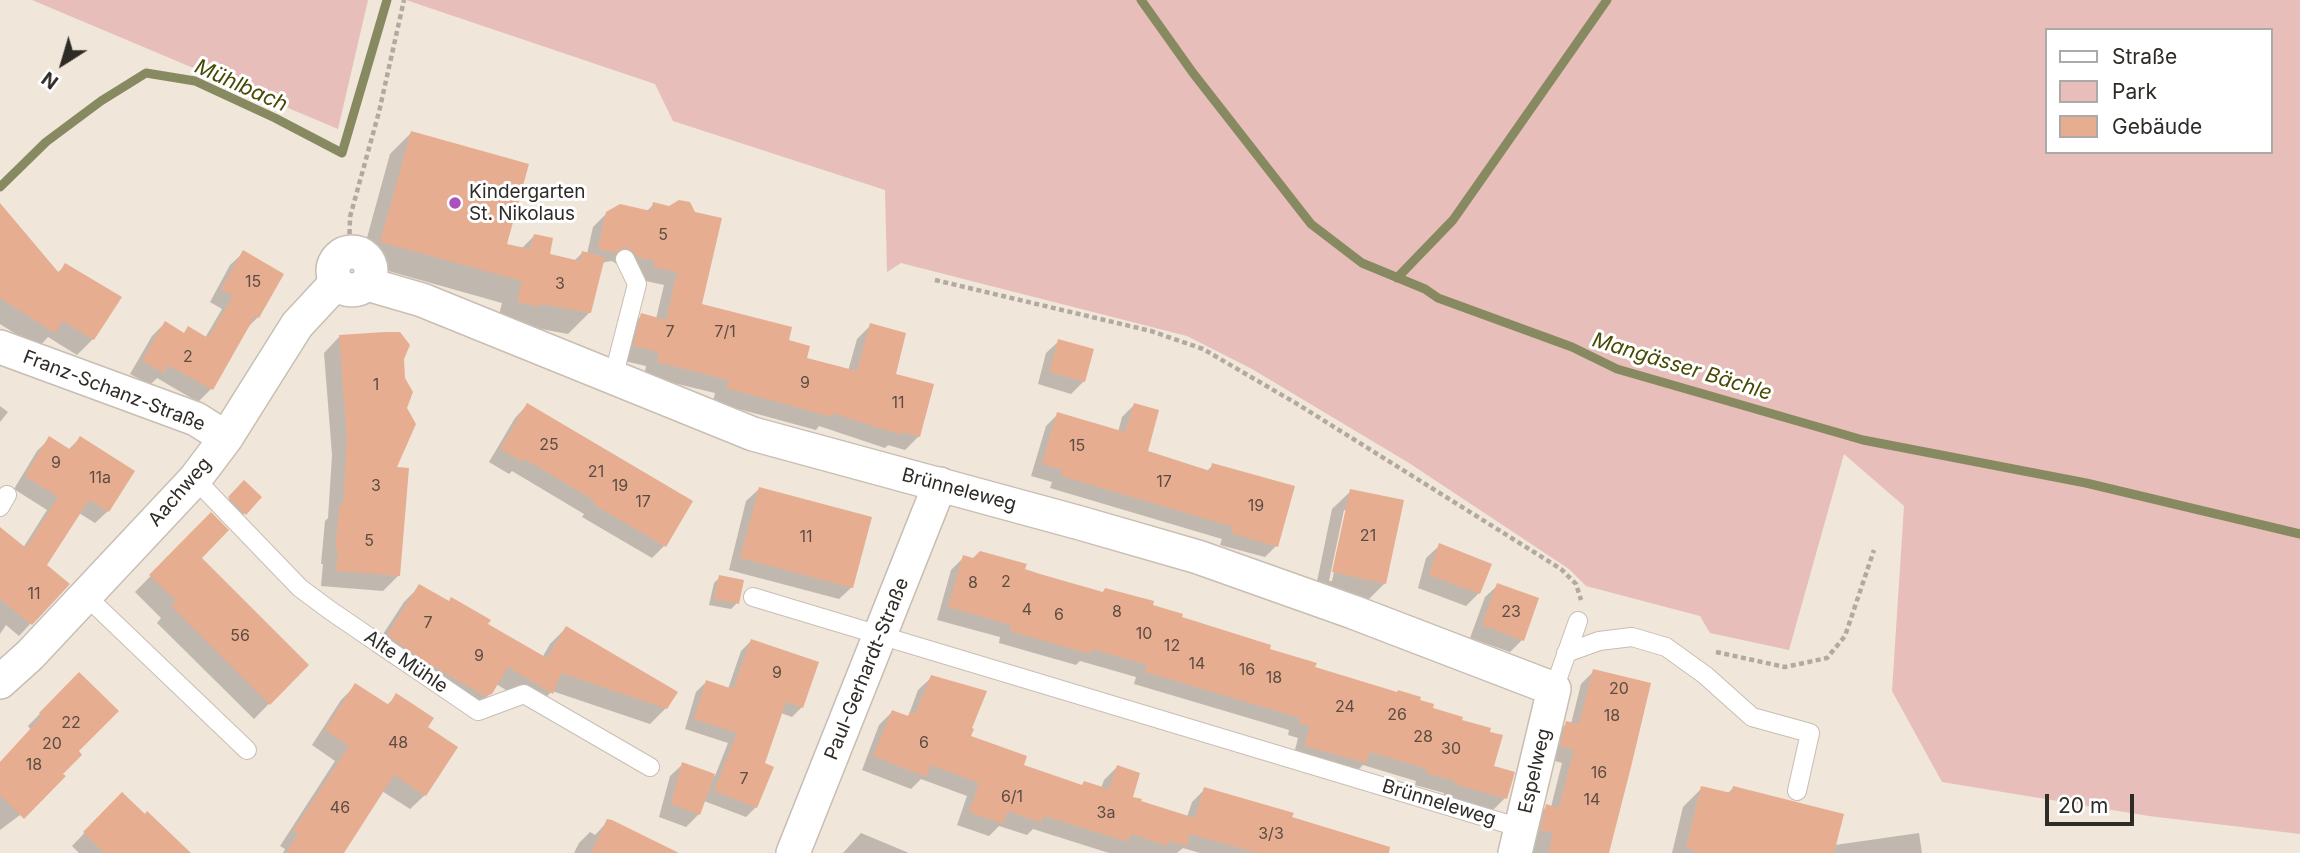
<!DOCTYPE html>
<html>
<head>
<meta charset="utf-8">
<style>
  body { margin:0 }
  #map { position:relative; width:2300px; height:853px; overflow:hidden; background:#f0e6da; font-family:Inter,sans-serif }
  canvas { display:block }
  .legend { position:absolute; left:2045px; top:28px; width:228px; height:126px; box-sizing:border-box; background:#fff; border:2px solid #acaaa9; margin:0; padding:9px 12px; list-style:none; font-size:21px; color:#2f2b27 }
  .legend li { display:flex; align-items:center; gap:14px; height:35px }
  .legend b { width:35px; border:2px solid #acaaa9 }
  .north { position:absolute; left:28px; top:28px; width:70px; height:70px; -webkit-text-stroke:5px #fff; paint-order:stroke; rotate:217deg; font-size:19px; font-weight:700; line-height:28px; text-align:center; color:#2f2b27 }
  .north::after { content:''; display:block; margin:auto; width:24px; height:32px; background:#2f2b27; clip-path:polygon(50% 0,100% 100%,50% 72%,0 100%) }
  .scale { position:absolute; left:2045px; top:794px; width:89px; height:32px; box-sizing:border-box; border:4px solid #2f2b27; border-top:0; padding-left:9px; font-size:21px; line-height:24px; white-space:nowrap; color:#2f2b27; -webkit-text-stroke:5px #fff; paint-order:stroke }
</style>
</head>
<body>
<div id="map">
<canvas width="2300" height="853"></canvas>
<ul class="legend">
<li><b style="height:9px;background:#fff"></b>Straße</li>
<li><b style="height:19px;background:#e7beb9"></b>Park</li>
<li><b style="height:19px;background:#e6ad91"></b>Gebäude</li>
</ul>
<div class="north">N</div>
<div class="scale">20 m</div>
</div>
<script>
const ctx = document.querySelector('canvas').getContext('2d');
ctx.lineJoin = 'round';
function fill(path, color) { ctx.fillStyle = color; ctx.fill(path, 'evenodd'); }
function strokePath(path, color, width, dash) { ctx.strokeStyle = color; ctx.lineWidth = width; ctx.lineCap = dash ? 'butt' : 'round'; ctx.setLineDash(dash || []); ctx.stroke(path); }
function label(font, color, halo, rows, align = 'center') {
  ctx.font = font + ' Inter,sans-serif'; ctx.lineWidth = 6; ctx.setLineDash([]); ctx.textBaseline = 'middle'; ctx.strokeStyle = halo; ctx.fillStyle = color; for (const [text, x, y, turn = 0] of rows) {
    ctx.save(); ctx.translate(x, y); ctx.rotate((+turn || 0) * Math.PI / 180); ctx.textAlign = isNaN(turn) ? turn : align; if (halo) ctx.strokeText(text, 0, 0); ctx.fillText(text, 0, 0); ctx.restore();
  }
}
fill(new Path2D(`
  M32,0H368L338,129Z
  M406,0H2300V834L2149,816L1942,782L1892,691L1904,506L1844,454L1789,650L1710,633L1700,616L1586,586L1569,569L1409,463L1252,369L1187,336L901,263L887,272L885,190L673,121L655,84ZM2046,30H2270V152H2046Z`), '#e7beb9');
fill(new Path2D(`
  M411,133L505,245L521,249L534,236L548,255L574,261L582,253L587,254L593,227L607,213L646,212L654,204L700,305L787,342L805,359L848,371L857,339L871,325L919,436L905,450L888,445L885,448L819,426L816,430L713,402L715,393L644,376L646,366L620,360L628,329L642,315L656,319L664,285L641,280L612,261L605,262L601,265L590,312L568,334L520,325L497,323L502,303L360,263L390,154Z
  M0,212L57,273L66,265L93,339L77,355L48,337L38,348L0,324Z
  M243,253L258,317L245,330L211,389L198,402L157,378L150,385L130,374L152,336L165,323L183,334L188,329L205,338L222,309L210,302L230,265Z
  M339,337L402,359L405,408L395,469L398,576L383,591L321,586L323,564H321L325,521L328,518L332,455L324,353Z
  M1059,341L1084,381L1071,394L1038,384L1046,353Z
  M527,405L664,546L652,558L582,517L584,514L512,471L509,474L489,462L515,418Z
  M1134,405L1146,453L1206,472L1213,465L1276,546L1265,557L1220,545L1222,539L1050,488L1052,482L1031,476L1046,426L1058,414L1118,432L1122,417Z
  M0,406L8,412L0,422Z
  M50,438L68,450L80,438L132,471L108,511L95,523L79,513L44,566L31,623L19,636L6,625L0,634V536L23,548L47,510L14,489L37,451Z
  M244,483L260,497L239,519L224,504Z
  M759,489L852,587L839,599L729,570L746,501Z
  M1351,491L1385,583L1366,602L1315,591L1332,509ZM1344,510H1348L1332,581H1329Z
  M211,514L200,558L307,665L254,719L157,623L161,618L135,592Z
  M1439,546L1479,593L1466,606L1418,588L1426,558Z
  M964,557L1023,570L1102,593L1105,590L1313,669L1418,702L1431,709L1492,767L1505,798L1493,810L1443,796L1444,793L1415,785L1416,781L1363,765L1353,775L1293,758L1298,738L1288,735L1289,730L1134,684L1136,677L1080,661L1076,665L999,643L1000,637L937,620L951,570Z
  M720,577L737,603L731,609L709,605L714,583Z
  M1498,585L1522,640L1510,652L1470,638L1485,597Z
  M420,586L542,658L550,644L566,628L666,708L650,724L552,691L536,708L496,684L491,693L474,709L469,711L406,674L372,651L404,602Z
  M751,641L802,707L792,717L781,713L763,764L756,807L746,817L704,801L699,814L686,827L659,817L670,776L683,764L715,776L728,743L685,729L696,692L706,682L728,689L741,651Z
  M1594,671L1607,853H1526L1534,819L1547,806L1551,807L1562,763L1548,759L1554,736L1567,723L1571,724L1581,684Z
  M79,674L76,751L40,800L0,830V763L31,730L28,726Z
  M932,677L970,729L969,737L1021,766L1081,786L1101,788L1104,780L1117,767L1131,798L1187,817L1192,802L1205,789L1290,819L1377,853H1200L1183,848L1177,853H1109L1033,829L1027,835L999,826L989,836L957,825L967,796L921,779L911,789L862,770L879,725L892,712L908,717L918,690Z
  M356,685L386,706L396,696L425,727V795L410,809L382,791L342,853H283L285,849L280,846L335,761L312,745L341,700Z
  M1702,788L1727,794L1733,788L1835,845L1919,833L1922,853H1672L1683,807Z
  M122,794L188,853H79L72,846Z
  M608,821L675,853H574L579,843L590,832L595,835Z
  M861,833L909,853H843Z`), '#0003');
strokePath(new Path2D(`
  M1141,0L1193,73L1311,224L1362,263L1425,289L1438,298L1572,347L1617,369L1863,440L2086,483L2300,534
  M0,187L46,142L101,101L146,73L195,81L275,118L342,153L387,0
  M1397,278L1453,220L1607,0`), '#878a60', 9);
fill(new Path2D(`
  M411,131L529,164L507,244L530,249L534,234L553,238L550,254L580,261L582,251L605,257L591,313L540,304V307L517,302L522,281L380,242Z
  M679,200L690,202L695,212L722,218L702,304L792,327L789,340L810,346L807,358L857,371L870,323L906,333L896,374L934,384L920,437L903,432L901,435L832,413L831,417L726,388L728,380L657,362L659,352L633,346L641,313L666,320L677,272L653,267L655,261L637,257L632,250L627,248L621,249L616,253L598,249L606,212L620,204L651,211L653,202L669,206Z
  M0,203L59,273L65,263L122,297L94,340L63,321L55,333L0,298Z
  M243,250L284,274L259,318L255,316L213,390L168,365L164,373L142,361L165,321L184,333L188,326L208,338L233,296L221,289Z
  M385,332H400L410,345L404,359L405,378L413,392L407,408L416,424L397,467L409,468L400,576L336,571L338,550L335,549L340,503L343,504L347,439L339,335Z
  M1058,339L1094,349L1085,382L1049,372Z
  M527,403L693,501L666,547L593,504L595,501L525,459L523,462L500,449Z
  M1134,403L1159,410L1148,451L1210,471L1212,463L1295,486L1278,547L1231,533L1233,527L1061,476L1062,470L1042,464L1057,412L1125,432Z
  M49,436L71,450L80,436L135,471L109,512L89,500L47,565L70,584L32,625L0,599V527L26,548L58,497L25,476Z
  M244,480L262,497L246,515L228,497Z
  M759,487L872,517L853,588L740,558Z
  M1350,489L1404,500L1386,584L1332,572Z
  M211,512L229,530L202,558L309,665L270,705L171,606L176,601L149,575Z
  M1439,543L1492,564L1480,594L1429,575Z
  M980,551L1027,564L1025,569L1040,574L1103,592L1105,588L1154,601L1153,605L1183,614L1182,617L1271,645L1270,649L1317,663L1315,667L1397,692L1398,690L1421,697L1420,700L1434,704L1433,708L1463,717L1462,720L1491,728L1490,732L1503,735L1494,766L1515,772L1507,799L1454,784L1455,781L1426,773L1427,769L1370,752L1367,763L1304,746L1310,726L1299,723L1300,718L1145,672L1147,665L1091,649L1090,654L1010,631L1011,625L948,607L963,555L973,558Z
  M719,575L744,580L739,604L714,599Z
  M1497,583L1539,598L1524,641L1482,625Z
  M419,584L449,601L451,597L472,609L491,620L488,624L547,658L566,626L678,692L667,709L561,673L553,694L508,667L492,694L485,696L421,659L387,635Z
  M751,639L819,662L803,708L786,702L765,763L774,767L757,808L714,791L737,733L694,719L706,680L733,689Z
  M1593,669L1651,683L1631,767L1609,853H1548L1553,833L1540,830L1546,804L1559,808L1574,750L1560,746L1566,721L1579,724Z
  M79,672L119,711L79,751L82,755L63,774L66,776L24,819L0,795V762L42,716L39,713Z
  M931,675L987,691L972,728L974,729L971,736L1027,756L1024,765L1082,785L1084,781L1109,789L1117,765L1140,773L1133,797L1142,799L1141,801L1195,818L1204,787L1294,813L1292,817L1390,847L1389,853H1257L1190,834L1187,846L1169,841L1168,846L1131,834L1128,842L1044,816L1041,823L1008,811L1003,824L969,812L979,783L931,765L926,777L873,756L892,710L908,716L910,712L915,714Z
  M355,683L389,705L396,693L434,718L428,727L458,747L426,796L394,775L344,853H286L298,834L293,831L349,746L325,730Z
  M682,762L715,774L700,815L671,804Z
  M1701,786L1731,793L1733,786L1844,814L1834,853H1694V850L1686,848Z
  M122,792L145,814L147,811L191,853H104L83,832Z
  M607,819L612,820L679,853H591Z`), '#e6ad91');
const lane = new Path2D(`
  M613,378L637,284L625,259
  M195,479L300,588L331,611L478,711L524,694L650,767
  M0,507L7,495
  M86,596L247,750
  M753,597L1521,828
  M1566,653L1599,641L1632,637L1666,647L1705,675L1752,717L1810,733L1797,791
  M1554,689L1578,621`);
const street = new Path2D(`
  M333 271a19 19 0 1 1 38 0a19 19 0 1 1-38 0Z
  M367,284L422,300L753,434L1080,523L1198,557L1353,612L1554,689L1515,853
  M0,347L196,419L226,438
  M0,682L30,655L195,479L226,438L297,325L336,283
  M793,853L940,484`);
strokePath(lane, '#c8beb3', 20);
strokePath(street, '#c8beb3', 36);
strokePath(new Path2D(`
  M349,251L350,217L379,112L404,0
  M935,280L1151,331L1203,349L1299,405L1561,569L1576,584L1581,600
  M1716,652L1785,667L1827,658L1845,636L1874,550`), '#b2aaa0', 4.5, [5, 3.5]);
strokePath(lane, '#fff', 18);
strokePath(street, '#fff', 33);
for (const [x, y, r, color] of [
  [455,203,7,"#aa51bd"]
]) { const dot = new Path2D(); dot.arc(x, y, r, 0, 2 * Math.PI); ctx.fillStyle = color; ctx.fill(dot); strokePath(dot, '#fff', 2.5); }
label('16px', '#5d4c42', null, [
  ["5",663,235],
  ["15",253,282],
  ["3",560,284],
  ["7",670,332],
  ["7/1",725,332],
  ["2",188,357],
  ["9",805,383],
  ["1",376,385],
  ["11",898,403],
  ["25",549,445],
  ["15",1077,446],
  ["9",56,463],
  ["21",596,472],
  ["11a",100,478],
  ["17",1164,482],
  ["3",376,486],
  ["19",620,486],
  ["17",643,502],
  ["19",1256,506],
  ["21",1368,536],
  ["11",806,537],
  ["5",369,541],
  ["2",1006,582],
  ["8",973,583],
  ["11",34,594],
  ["4",1027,610],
  ["8",1117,612],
  ["23",1511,612],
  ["6",1059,615],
  ["7",428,623],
  ["10",1144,634],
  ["56",240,636],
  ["12",1172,646],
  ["9",479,656],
  ["14",1197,664],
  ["16",1247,670],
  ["9",777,673],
  ["18",1274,678],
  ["20",1619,689],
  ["24",1345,707],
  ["26",1397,715],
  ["18",1612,716],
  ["22",71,723],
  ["28",1423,737],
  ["48",398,743],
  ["6",924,743],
  ["20",52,744],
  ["30",1451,749],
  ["18",34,765],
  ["16",1599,773],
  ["7",744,779],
  ["6/1",1012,797],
  ["14",1592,800],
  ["46",340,808],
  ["3a",1106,813],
  ["3/3",1271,834]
]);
label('19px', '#2f2b27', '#fff', [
  ["Kindergarten",469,192],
  ["St. Nikolaus",469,214]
], 'left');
label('19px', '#2f2b27', '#fff', [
  ["Franz-Schanz-Straße",114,391,21],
  ["Brünneleweg",959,490,15],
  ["Aachweg",180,492,-49],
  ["Alte Mühle",406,662,34],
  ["Paul-Gerhardt-Straße",867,669,-68],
  ["Espelweg",1535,771,-77],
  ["Brünneleweg",1439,803,17]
]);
label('italic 21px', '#464a03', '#fff', [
  ["Mühlbach",241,86,24],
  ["Mangässer Bächle",1682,367,17]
]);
</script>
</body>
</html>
